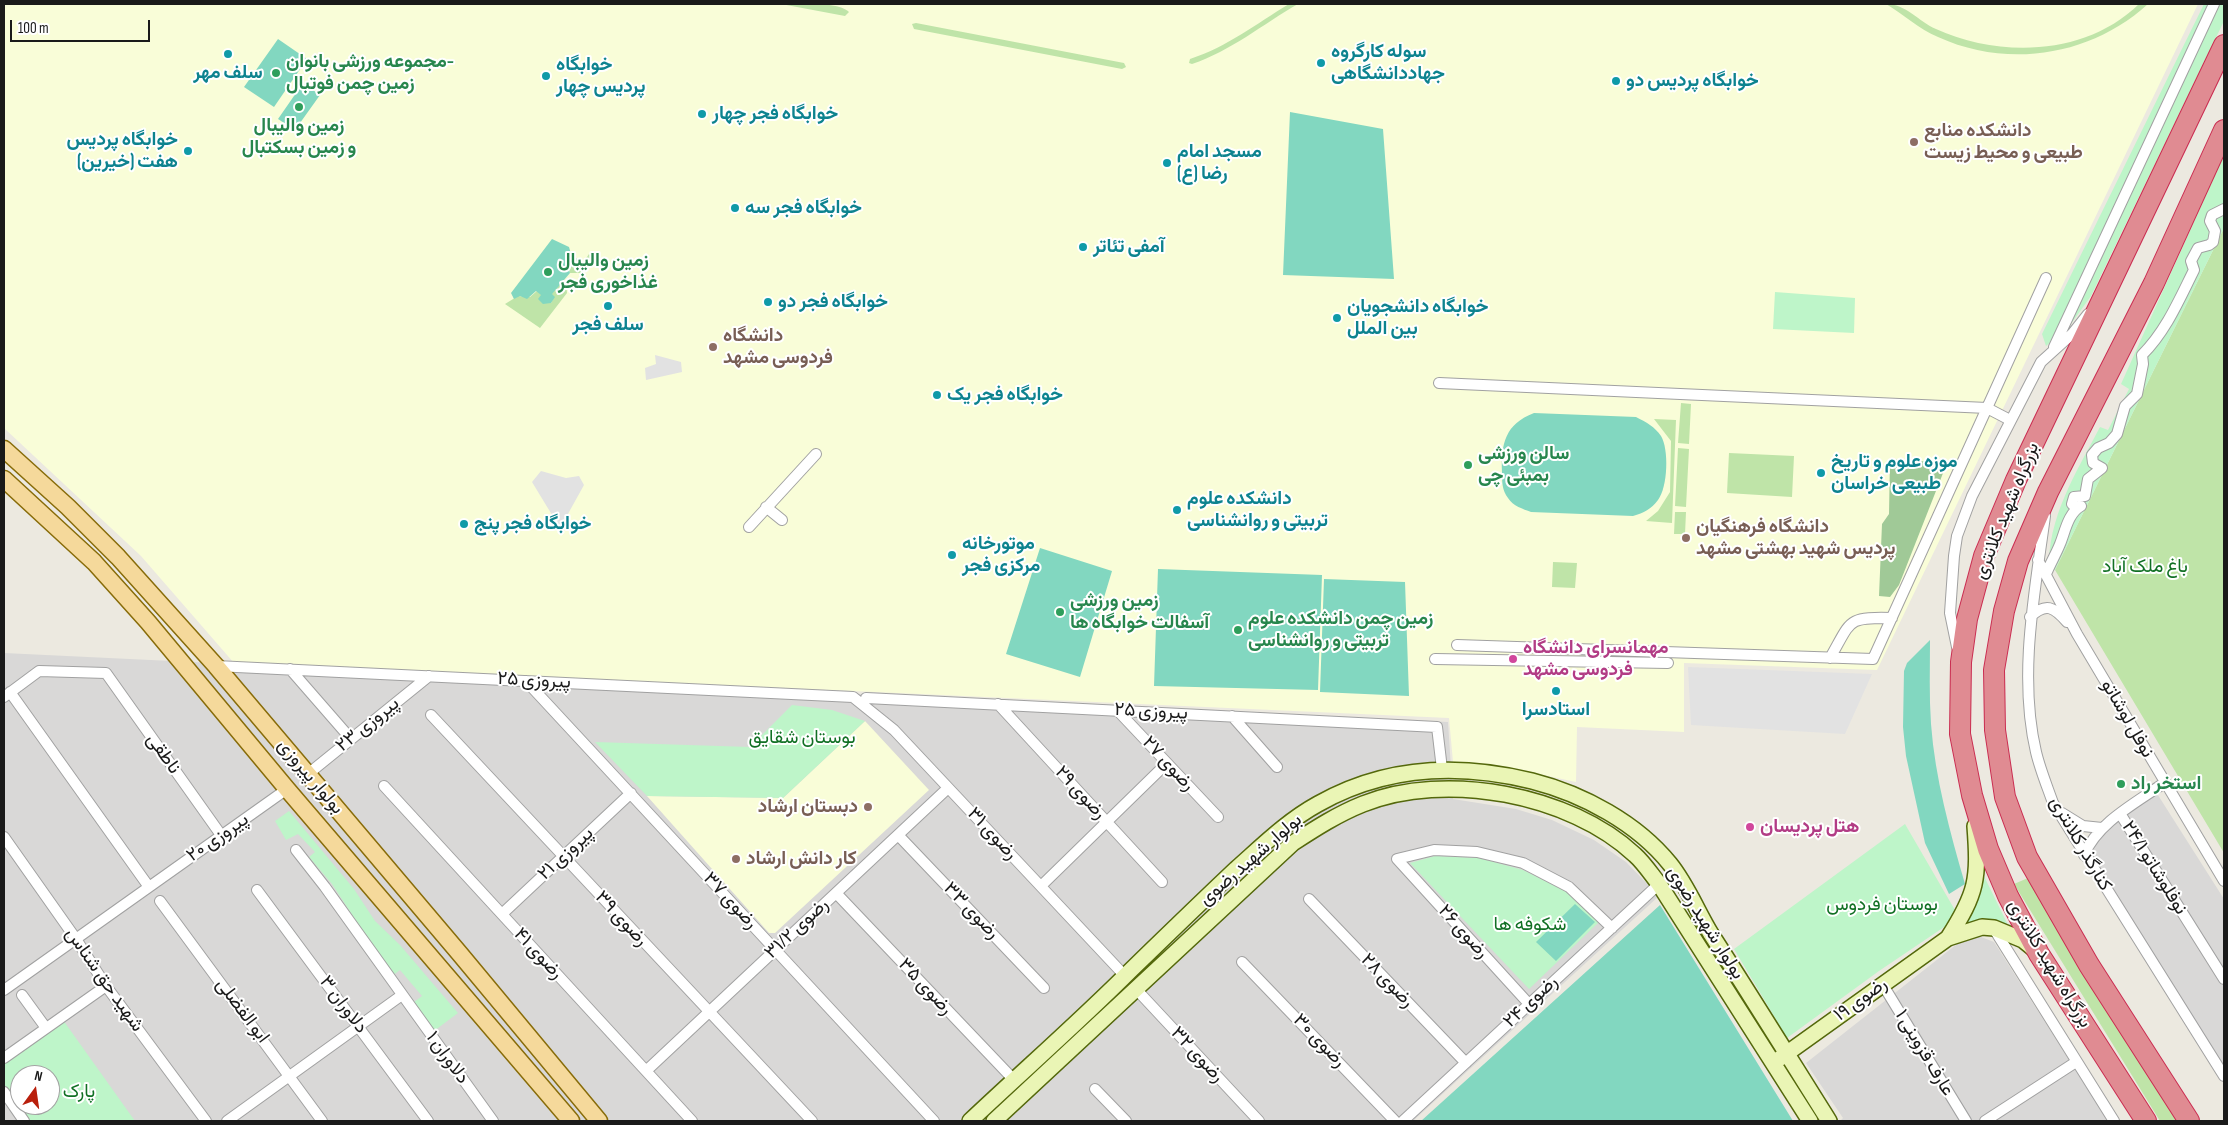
<!DOCTYPE html>
<html>
<head>
<meta charset="utf-8">
<style>
  body { margin:0 }
  #map { position:relative; width:2228px; height:1125px; overflow:hidden; background:#ece9e0; font-family:"Sofia Sans Condensed",sans-serif }
  canvas { display:block }
  .frame { position:absolute; inset:0; border:5px solid #1a1a1a; pointer-events:none }
  .north { position:absolute; left:10px; top:1065px; width:50px; height:50px; box-sizing:border-box; background:#fff; border:1px solid #a3a3a3; border-radius:50%; rotate:14deg; font-size:14px; font-weight:700; line-height:20px; text-align:center; color:#1a1a1a }
  .north::after { content:''; display:block; margin:auto; width:18px; height:22px; background:#b91f0c; clip-path:polygon(50% 0,100% 100%,50% 72%,0 100%) }
  .scale { position:absolute; left:10px; top:20px; width:140px; height:22px; box-sizing:border-box; border:2px solid #1a1a1a; border-top:0; padding-left:6px; font-size:15px; line-height:18px; white-space:nowrap; color:#1a1a1a; -webkit-text-stroke:4px #fff; paint-order:stroke }
</style>
</head>
<body>
<div id="map">
<canvas width="2228" height="1125"></canvas>
<div class="frame"></div>
<div class="north">N</div>
<div class="scale">100 m</div>
</div>
<script>
const ctx = document.querySelector('canvas').getContext('2d');
ctx.lineJoin = 'round';
function fill(path, color) { ctx.fillStyle = color; ctx.fill(path, 'evenodd'); }
function strokePath(path, color, width, dash) { ctx.strokeStyle = color; ctx.lineWidth = width; ctx.lineCap = dash ? 'butt' : 'round'; ctx.setLineDash(dash || []); ctx.stroke(path); }
function label(font, color, halo, rows, align = 'center') {
  ctx.font = font + ' "Sofia Sans Condensed",Vazirmatn,sans-serif'; ctx.lineWidth = 4; ctx.setLineDash([]); ctx.textBaseline = 'middle'; ctx.strokeStyle = halo; ctx.fillStyle = color; for (const [text, x, y, turn = 0] of rows) {
    ctx.save(); ctx.translate(x, y); ctx.rotate((+turn || 0) * Math.PI / 180); ctx.textAlign = isNaN(turn) ? turn : align; if (halo) ctx.strokeText(text, 0, 0); ctx.fillText(text, 0, 0); ctx.restore();
  }
}
fill(new Path2D(`
  M4,653L1448,722L1453,799L1516,809L1552,820L1594,840L1626,862L1659,896L1413,1121H4ZM20,1075H50V1105H20Z
  M2156,792L2224,899V1066L2086,847Z
  M1971,933L1994,942L2108,1121H1840L1843,1118L1806,1063Z`), '#d9d8d7');
fill(new Path2D(`
  M4,4H2198L1877,670L1684,663V732L1577,727L1576,782L1496,765L1453,762L1449,718L234,663L141,556L4,428Z
  M865,721L929,790L775,933H769L647,796L783,798Z`), '#f9fdd8');
fill(new Path2D(`
  M781,4C796,4 839,1 849,12L845,16Z
  M1289,4H1298C1263,24 1231,51 1192,64L1189,63L1190,59C1227,47 1256,24 1289,4Z
  M1886,4C1906,4 1918,21 1936,29C2000,58 2086,56 2139,4H2148C2091,56 2008,69 1938,37C1919,29 1903,14 1886,4Z
  M916,23L1124,63L1126,67L1122,69L914,29L912,24Z
  M2224,228V853L2055,570Z
  M589,254L591,256L581,273H570L569,270L577,259L583,263Z
  M563,280L566,283L567,293L540,328L505,304L518,296L530,297L537,291L551,303L554,297L551,294Z
  M1681,403L1691,404L1689,444L1678,443Z
  M1654,419L1676,420L1672,523L1646,521L1658,511L1670,492L1671,441Z
  M1678,448L1689,449L1686,507L1675,506Z
  M1729,453L1794,456L1792,497L1727,493Z
  M1675,512H1686L1685,534H1674Z
  M1553,562L1577,563L1575,588L1552,587Z
  M2028,878L2178,1121H2160L2014,884Z`), '#bfe4a8');
fill(new Path2D(`
  M1890,459L1947,463L1899,585L1890,597L1879,596L1882,524L1889,514Z`), '#a0c997');
fill(new Path2D(`
  M2204,4H2224V21L2091,296L2071,324L2046,346L2042,334Z
  M2224,155V228L2055,570L2049,571C2047,518 2076,473 2100,427L2108,430L2129,389L2121,384Z
  M1775,292L1855,298L1854,333L1773,329Z
  M792,705L832,710L865,721L783,798L647,796L595,742L750,747Z
  M289,811L354,889L375,921L400,945L458,1013L434,1031L414,1002L422,996L400,970L392,976L332,884L309,857L315,852L298,834L286,840L275,821Z
  M1905,824L1959,917L1879,971L1787,1038L1734,949Z
  M1435,856L1479,858L1523,870L1567,892L1599,922L1529,989L1410,863Z
  M1981,870L2008,925L1985,921L1961,925Z
  M63,1020L135,1121H30L4,1084V1063ZM20,1075H50V1105H20Z`), '#bef5c9');
fill(new Path2D(`
  M278,39L307,59L274,107L244,87Z
  M303,83L320,95L295,130L278,119Z
  M1290,112L1383,129L1394,279L1283,275Z
  M552,239L569,247L571,254L577,259L569,270L570,273L552,294L555,297L551,303L543,304L538,299L541,295L536,291L527,299L520,296L514,299L511,293Z
  M1534,413L1636,417C1646,422 1655,427 1661,436C1669,449 1668,487 1658,500C1651,509 1644,513 1633,516L1531,512C1523,509 1513,506 1508,498C1502,490 1502,482 1502,472C1501,444 1505,424 1534,413Z
  M1040,548L1112,571L1080,677L1006,654Z
  M1158,569L1322,575L1318,690L1154,686Z
  M1324,579L1405,582L1409,696L1320,692Z
  M1930,640C1930,668 1929,696 1931,724C1935,778 1950,832 1965,884L1949,894L1925,843L1906,756L1903,727L1904,671L1907,663Z
  M1575,904L1595,922L1556,961L1536,942Z
  M1660,905L1793,1121H1421Z`), '#82d7c0');
fill(new Path2D(`
  M655,355L681,362L682,372L646,380L645,368L656,364Z
  M541,471L566,478L579,476L584,485L564,521L563,533L532,482Z
  M1688,667L1872,674L1845,734L1691,725Z`), '#e2e2e2');
const street = new Path2D(`
  M2054,347L2214,4
  M1439,383L1987,408L2010,420
  M766,507L782,520
  M2076,508L2072,504L2074,497L2085,496L2088,479L2102,468L2093,463L2092,455L2098,448L2109,443L2117,434L2125,406L2137,394L2143,364L2142,355C2166,331 2179,300 2194,270L2191,261L2198,248L2209,245L2213,242L2215,231L2210,221L2212,215L2224,209
  M2045,516C2035,591 2018,676 2036,752C2040,769 2047,786 2053,803L2224,1076
  M749,527L816,454
  M2038,560L2077,634L2224,881
  M2046,574C2050,564 2056,554 2060,544C2065,532 2068,513 2081,506
  M2030,617C2046,602 2054,607 2067,622
  M1457,645L1873,659L2046,278
  M1957,647L1950,613L1954,556L1957,536L1972,496L2041,362L2072,334L2088,314
  M1830,658C1852,620 1846,617 1892,618
  M1435,659L1668,663
  M216,666L853,697L894,730L1125,976
  M290,669L351,739
  M526,681L934,1121
  M10,692L149,887
  M4,697L39,671L106,673L221,835
  M866,698L1437,727L1442,769
  M998,704L1162,882
  M1117,710L1218,817
  M431,715L812,1121
  M1232,716L1277,767
  M308,774L429,676
  M384,786L692,1121
  M2062,813L2083,826L2102,828
  M2121,815L2224,979
  M898,835L1044,988
  M4,837L76,939L106,986L206,1121
  M296,850L325,887L493,1121
  M2084,855C2098,822 2136,803 2164,783
  M1041,886L1167,763
  M257,890L428,1121
  M836,893L1014,1080
  M1309,899L1466,1063
  M160,901L322,1121
  M502,914L631,793
  M1994,929L2114,1121
  M1242,962L1395,1121
  M1883,985L1966,1121
  M1136,989L1259,1121
  M4,990L287,789
  M22,995L46,1028
  M1529,1004L1397,859L1434,850L1477,852L1523,863L1569,887L1612,928
  M4,1058L106,986
  M646,1071L948,788
  M1095,1089L1126,1121
  M4,1092L24,1121
  M227,1121L402,995
  M1403,1121L1659,884
  M1985,1121L2076,1062`);
const secondary = new Path2D(`
  M1948,938C1977,893 1979,879 1975,826
  M1779,1059L1948,938L1982,927L1994,928L2023,940L2034,949
  M970,1121C1023,1071 1079,1022 1131,970C1166,936 1201,902 1236,869C1262,846 1287,821 1318,804C1385,766 1459,763 1532,781C1583,794 1637,823 1670,864C1687,885 1697,911 1711,934C1751,996 1790,1059 1829,1121
  M994,1121L1293,843C1316,828 1338,814 1363,804C1445,771 1570,794 1635,855C1644,863 1651,874 1659,884L1810,1121`);
const primary = new Path2D(`
  M4,449L68,507L118,557L216,666L460,954L599,1121
  M4,479L94,562L148,622L287,789L571,1121`);
const highway = new Path2D(`
  M2146,1121L2039,954L2008,896L1988,849L1972,795L1960,734L1961,662L1967,619L1984,556L2016,480L2224,45
  M2189,1121L2089,965L2027,857L2005,797L1995,730L1994,670L2004,611L2018,561L2048,492L2154,283L2224,130`);
strokePath(street, '#a1a1a1', 12);
strokePath(secondary, '#54680b', 18);
strokePath(primary, '#886c09', 19);
strokePath(highway, '#ca2d51', 22);
strokePath(street, '#fff', 10);
strokePath(secondary, '#eaf5b5', 15);
strokePath(primary, '#f5d99b', 16);
strokePath(highway, '#e08b92', 20);
for (const [x, y, r, color] of [
  [228,54,5,"#0f9aa8"],
  [1321,63,5,"#0f9aa8"],
  [276,73,5,"#2e9e5b"],
  [546,76,5,"#0f9aa8"],
  [1616,81,5,"#0f9aa8"],
  [299,107,5,"#2e9e5b"],
  [702,114,5,"#0f9aa8"],
  [1914,142,5,"#8d6e63"],
  [188,151,5,"#0f9aa8"],
  [1167,163,5,"#0f9aa8"],
  [735,208,5,"#0f9aa8"],
  [1083,247,5,"#0f9aa8"],
  [548,272,5,"#2e9e5b"],
  [768,302,5,"#0f9aa8"],
  [608,306,5,"#0f9aa8"],
  [1337,318,5,"#0f9aa8"],
  [713,347,5,"#8d6e63"],
  [937,395,5,"#0f9aa8"],
  [1468,465,5,"#2e9e5b"],
  [1821,473,5,"#0f9aa8"],
  [1177,510,5,"#0f9aa8"],
  [464,524,5,"#0f9aa8"],
  [1686,538,5,"#8d6e63"],
  [952,555,5,"#0f9aa8"],
  [1060,612,5,"#2e9e5b"],
  [1238,630,5,"#2e9e5b"],
  [1513,659,5,"#d1479c"],
  [1556,691,5,"#0f9aa8"],
  [2121,784,5,"#2e9e5b"],
  [868,807,5,"#8d6e63"],
  [1750,827,5,"#d1479c"],
  [736,859,5,"#8d6e63"]
]) { const dot = new Path2D(); dot.arc(x, y, r, 0, 2 * Math.PI); ctx.fillStyle = color; ctx.fill(dot); strokePath(dot, '#fff', 2); }
label('bold 19px', '#0d838f', '#fff', [
  ["سوله کارگروه",1331,52],
  ["جهاددانشگاهی",1331,74],
  ["خوابگاه",556,65],
  ["پردیس چهار",556,87],
  ["سلف مهر",228,73,"center"],
  ["خوابگاه پردیس دو",1626,81],
  ["خوابگاه فجر چهار",712,114],
  ["خوابگاه پردیس",178,140,"right"],
  ["هفت (خیرین)",178,162,"right"],
  ["مسجد امام",1177,152],
  ["رضا (ع)",1177,174],
  ["خوابگاه فجر سه",745,208],
  ["آمفی تئاتر",1093,247],
  ["خوابگاه فجر دو",778,302],
  ["خوابگاه دانشجویان",1347,307],
  ["بین الملل",1347,329],
  ["سلف فجر",608,325,"center"],
  ["خوابگاه فجر یک",947,395],
  ["موزه علوم و تاریخ",1831,462],
  ["طبیعی خراسان",1831,484],
  ["دانشکده علوم",1187,499],
  ["تربیتی و روانشناسی",1187,521],
  ["خوابگاه فجر پنج",474,524],
  ["موتورخانه",962,544],
  ["مرکزی فجر",962,566],
  ["استادسرا",1556,710,"center"]
], 'left');
label('bold 19px', '#27864d', '#fff', [
  ["مجموعه ورزشی بانوان-",286,62],
  ["زمین چمن فوتبال",286,84],
  ["زمین والیبال",299,126,"center"],
  ["و زمین بسکتبال",299,148,"center"],
  ["زمین والیبال",558,261],
  ["غذاخوری فجر",558,283],
  ["سالن ورزشی",1478,454],
  ["بمبئی چی",1478,476],
  ["زمین ورزشی",1070,601],
  ["آسفالت خوابگاه ها",1070,623],
  ["زمین چمن دانشکده علوم",1248,619],
  ["تربیتی و روانشناسی",1248,641],
  ["استخر راد",2131,784]
], 'left');
label('bold 19px', '#785e54', '#fff', [
  ["دانشکده منابع",1924,131],
  ["طبیعی و محیط زیست",1924,153],
  ["دانشگاه",723,336],
  ["فردوسی مشهد",723,358],
  ["دانشگاه فرهنگیان",1696,527],
  ["پردیس شهید بهشتی مشهد",1696,549],
  ["دبستان ارشاد",858,807,"right"],
  ["کار دانش ارشاد",746,859]
], 'left');
label('19px', '#1a1a1a', '#fff', [
  ["بزرگراه شهید کلانتری",2007,511,-68],
  ["پیروزی ۲۵",534,681,3],
  ["پیروزی ۲۵",1151,712,3],
  ["نوفل لوشاتو",2127,719,60],
  ["پیروزی ۲۳",368,725,-39],
  ["ناطقی",163,754,55],
  ["رضوی ۲۷",1168,764,47],
  ["بولوار پیروزی",310,777,50],
  ["رضوی ۲۹",1080,793,47],
  ["رضوی ۳۱",992,834,47],
  ["پیروزی ۲۰",218,838,-35],
  ["کنارگذر کلانتری",2080,844,60],
  ["پیروزی ۲۱",566,854,-43],
  ["بولوار شهید رضوی",1251,860,-41],
  ["نوفلوشاتو ۲۴/۱",2154,868,58],
  ["رضوی ۳۷",730,901,47],
  ["رضوی ۳۳",971,911,46],
  ["رضوی ۳۹",621,919,47],
  ["بولوار شهید رضوی",1705,923,58],
  ["رضوی ۳۱/۲",797,929,-43],
  ["رضوی ۲۶",1463,932,48],
  ["رضوی ۴۱",538,954,47],
  ["بزرگراه شهید کلانتری",2049,964,59],
  ["شهید حق شناس",104,980,55],
  ["رضوی ۲۸",1387,981,46],
  ["رضوی ۳۵",925,987,47],
  ["رضوی ۱۹",1861,1000,-36],
  ["رضوی ۲۴",1531,1002,-43],
  ["دلاوران ۳",343,1005,53],
  ["ابو الفضلی",242,1011,53],
  ["رضوی ۳۰",1319,1041,46],
  ["عارف قزوینی ۱",1924,1053,59],
  ["رضوی ۳۲",1197,1055,47],
  ["دلاوران ۱",447,1058,54]
]);
label('19px', '#117024', '#fff', [
  ["باغ ملک آباد",2145,567],
  ["بوستان شقایق",802,738],
  ["بوستان فردوس",1882,905],
  ["شکوفه ها",1530,925],
  ["پارک",79,1092]
]);
label('bold 19px', '#b23c85', '#fff', [
  ["مهمانسرای دانشگاه",1523,648],
  ["فردوسی مشهد",1523,670],
  ["هتل پردیسان",1760,827]
], 'left');
</script>
</body>
</html>
